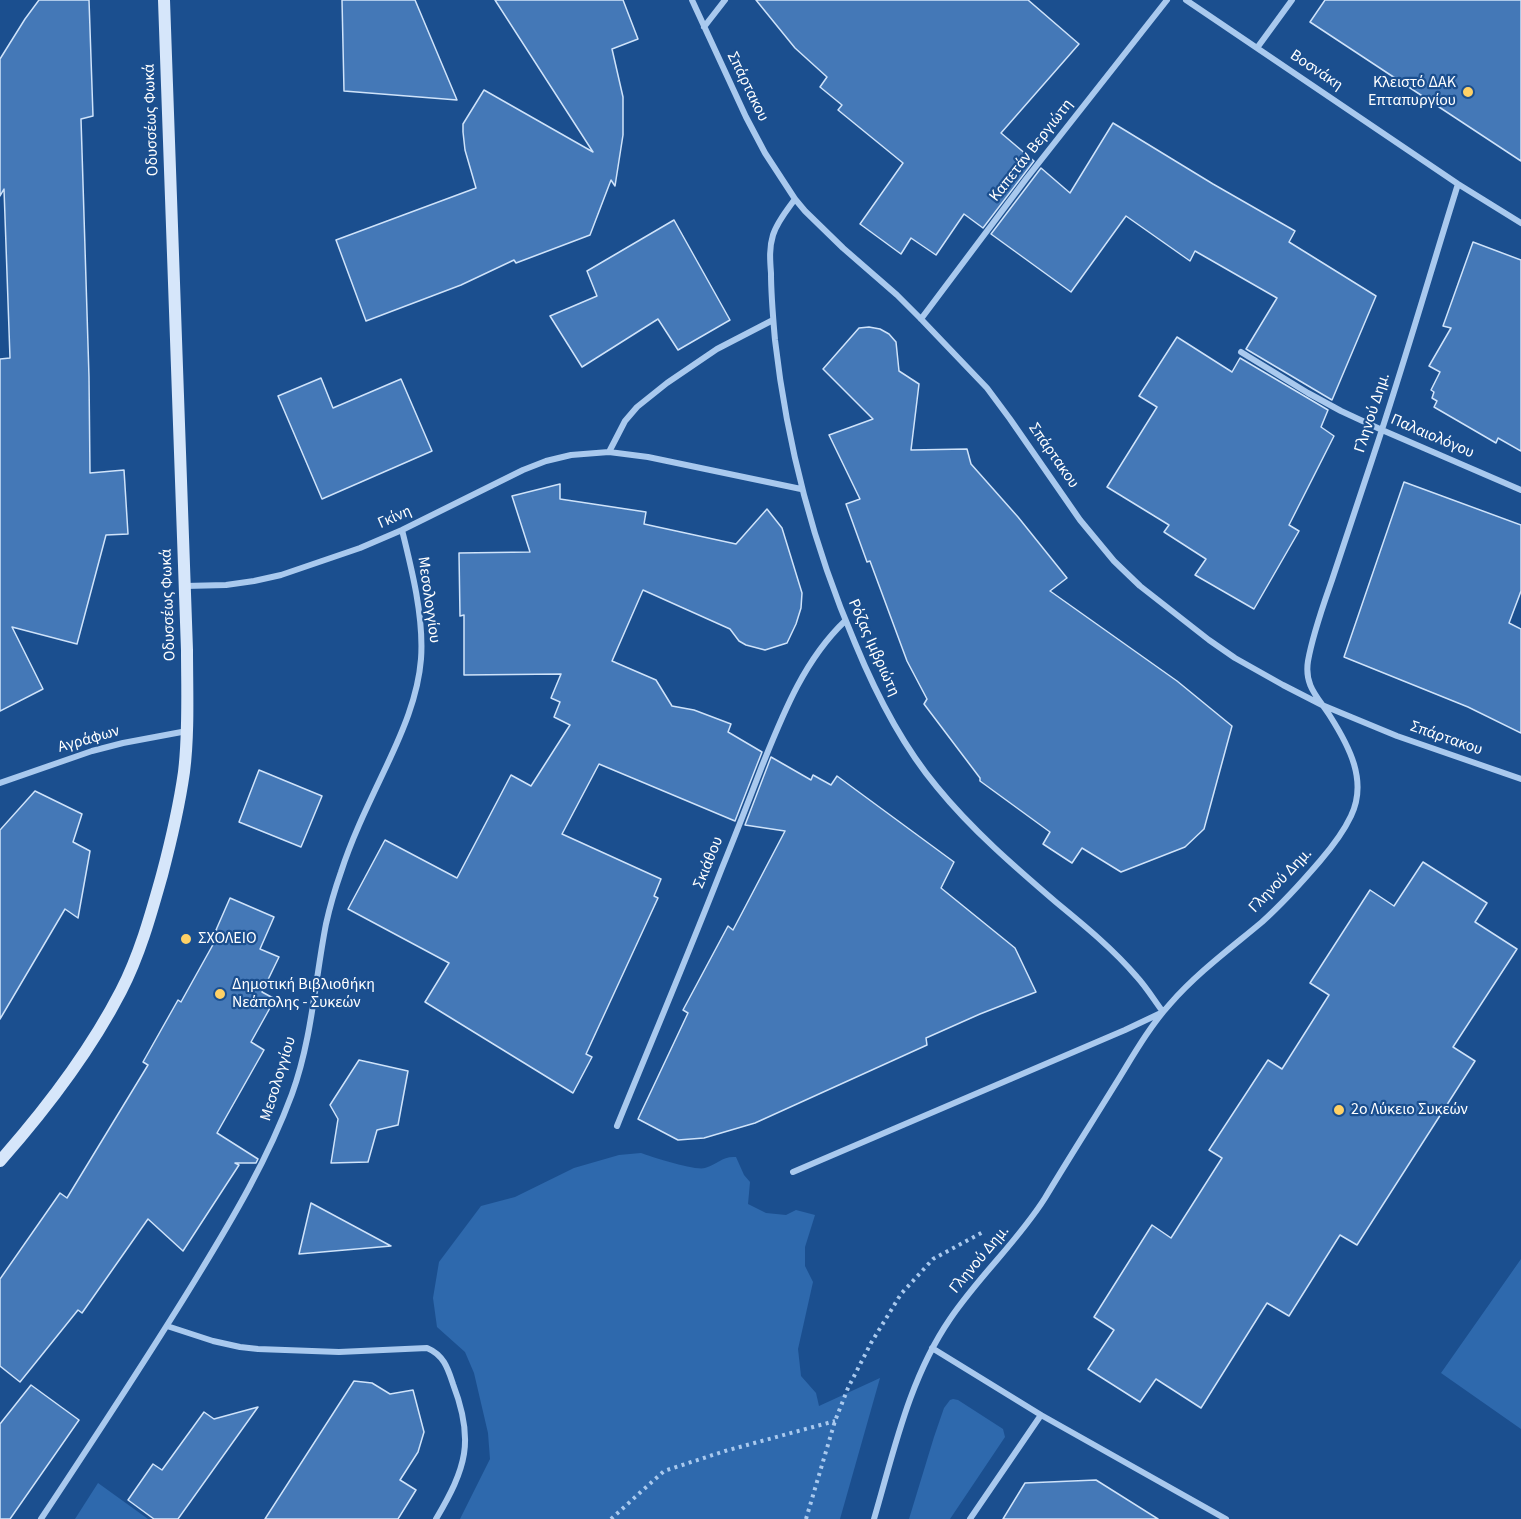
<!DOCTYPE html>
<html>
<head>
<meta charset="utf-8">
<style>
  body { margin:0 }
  canvas { display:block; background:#1b4f8f }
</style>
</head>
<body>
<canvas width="1521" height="1519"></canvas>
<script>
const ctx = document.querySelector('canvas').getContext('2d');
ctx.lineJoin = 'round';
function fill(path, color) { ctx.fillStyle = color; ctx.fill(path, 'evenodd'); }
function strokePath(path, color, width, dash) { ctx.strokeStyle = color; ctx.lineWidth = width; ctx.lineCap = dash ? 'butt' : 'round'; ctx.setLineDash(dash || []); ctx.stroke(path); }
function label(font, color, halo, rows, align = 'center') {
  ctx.font = font + ' "Source Sans 3",sans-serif'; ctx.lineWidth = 4.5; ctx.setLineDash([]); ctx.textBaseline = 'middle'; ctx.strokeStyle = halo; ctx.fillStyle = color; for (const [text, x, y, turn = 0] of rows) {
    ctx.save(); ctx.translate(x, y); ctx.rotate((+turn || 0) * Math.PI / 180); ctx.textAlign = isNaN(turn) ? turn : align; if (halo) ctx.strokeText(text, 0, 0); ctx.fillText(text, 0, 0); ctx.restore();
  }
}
fill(new Path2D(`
  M641,1153C652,1157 695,1171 705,1168C718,1164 722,1156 736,1157L744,1175L750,1182L748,1204L766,1213L786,1215L796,1210L815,1215L805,1247V1266L813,1282L798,1349L801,1376L816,1393L819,1406L880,1378L840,1519H460L490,1459L488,1433L474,1373L465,1352L437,1327L433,1298L439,1262L481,1206L515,1197L574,1168L619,1155Z
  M1521,1259V1429L1441,1373Z
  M953,1399L958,1400L1003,1429L1005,1437L950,1519H909L934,1437L944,1408L950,1400Z
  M98,1483L148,1519H75Z`), '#2e69ad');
const building = new Path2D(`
  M39,0H89L93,116L81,119L89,377L90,473L124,470L128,534L106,535L77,644L12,627L43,689L0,711V359L10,358L4,189L0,196V59L25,19Z
  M342,0H415L457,100L344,91Z
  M495,0H623L638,39L612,49L623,97V135L615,186L611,180L590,235L516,263L514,260L461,285L366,321L336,240L476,188L465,150L463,132V124L484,90L593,152Z
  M756,0H1028L1079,44L1001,133L1034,161L983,228L964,214L936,255L911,238L901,254L860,224L903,163L838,110L842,105L820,87L827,77L795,48Z
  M1325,0H1521V161L1310,22Z
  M1113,123L1213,184L1295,231L1289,242L1376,296L1332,400L1246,349L1277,298L1195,251L1190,261L1126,216L1071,292L991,234L1041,168L1070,193Z
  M674,220L730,320L678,350L658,319L582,367L550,316L597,296L587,271Z
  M1473,242L1521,260V451L1498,438L1496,443L1434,407L1437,401L1432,398L1434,392L1431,390L1440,372L1429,366L1451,328L1443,326Z
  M869,327L880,329L889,334L896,342L899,371L919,384L911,450L967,449L971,464L1018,517L1067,578L1050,591L1177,681L1232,726L1204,829L1185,847L1121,872L1082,848L1072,863L1043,844L1050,832L980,781V778L924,704L927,699L907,661L870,561L867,562L846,504L860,499L829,435L873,419L823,369L859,328Z
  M1177,337L1232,372L1240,358L1328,410L1321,427L1334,436L1289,525L1299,531L1254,609L1195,575L1206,559L1164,532L1169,525L1107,487L1157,407L1139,396Z
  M321,378L333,408L401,379L432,451L322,499L278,396Z
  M1404,482L1521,525V591L1509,623L1521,629V733L1468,707L1344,657Z
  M560,484V499L646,512L644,524L736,544L767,509L782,528L802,593L801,608L796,624L787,643L765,650L746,645L739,641L730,629L643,590L612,661L656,680L672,706L694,710L731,724L728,732L762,752L735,821L599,764L562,834L661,879L654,896L658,898L586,1054L592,1057L573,1093L425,1002L449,963L348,909L385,840L457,878L511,775L531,786L570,725L554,717L560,702L551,698L561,674L464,675V615L460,616L459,553L530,552L512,496Z
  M771,757L811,780L813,775L831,785L837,776L954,862L941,888L1015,948L1036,992L980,1014L926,1038L927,1045L755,1123L704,1138L678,1140L638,1119L688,1013L683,1010L728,926L733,930L785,831L745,825Z
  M259,770L322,796L301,847L239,822Z
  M35,791L82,814L73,842L90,851L78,918L65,909L0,1019V830Z
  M1423,862L1487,903L1475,922L1517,949L1453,1047L1475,1061L1357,1245L1340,1235L1289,1316L1267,1303L1201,1408L1156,1379L1140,1402L1088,1369L1114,1330L1094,1317L1152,1225L1171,1238L1222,1158L1209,1150L1268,1060L1282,1069L1329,995L1310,983L1370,890L1394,906Z
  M230,898L274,917L260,949L279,957L262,992L275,999L251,1042L264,1050L217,1133L258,1159L256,1163H235L239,1165L183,1251L148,1219L82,1313L78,1310L20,1382L0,1366V1279L60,1193L67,1198L148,1065L143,1062L178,1000L181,1002L220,932L216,930Z
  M359,1060L408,1071L398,1125L377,1130L368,1162L331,1163L338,1119L330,1105Z
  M311,1203L391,1246L299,1254Z
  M354,1381L372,1383L390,1394L413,1390L424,1432L418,1452L400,1480L416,1490L398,1519H265Z
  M31,1385L79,1420L10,1519H0V1424Z
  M258,1407L178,1519H154L128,1500L153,1464L162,1470L204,1412L214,1419Z
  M1096,1480L1158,1519H1003L1025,1483Z`);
fill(building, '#4478b7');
strokePath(building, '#cfe3fa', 1.5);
strokePath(new Path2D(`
  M611,1519L664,1471L725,1451L835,1421
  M806,1519L835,1421L848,1388L871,1343L901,1294L933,1259L983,1232`), '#a9c9ee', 4, [3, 4.5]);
strokePath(new Path2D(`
  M692,0L746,117L765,153L795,199L805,211L843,248L897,295L921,319L987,388L1010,419L1080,520L1114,561L1140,586L1209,640L1235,658L1283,685L1322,705L1397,736L1521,779
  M1186,0L1458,184L1521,223
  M704,27L725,0
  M1257,48L1292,0
  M921,319L1026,179L1167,0
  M1241,352L1308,393L1341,411L1382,430L1521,490
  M609,452L625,421L637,407L667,383L717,349L773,320
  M185,586L226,585L254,581L281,575L360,548L402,530L523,470L546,461L571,455L609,452L648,457L801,489
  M0,783L92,751L123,743L187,731
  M617,1126C652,1040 688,955 722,868C736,834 749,800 762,766C783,714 804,660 845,621
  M793,1172L1125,1030L1163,1012C1154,1000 1147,988 1137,977C1113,949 1085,926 1057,903C1015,867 972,830 937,787C901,744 876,694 855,643C813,545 787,445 775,340C773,317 771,295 771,273C770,260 769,248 773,235C777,222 787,210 795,199
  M167,1326L213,1341L240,1347L258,1349L339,1352L427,1348C444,1355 448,1369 453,1384C475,1441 466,1468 436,1519
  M932,1348L1041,1415L1226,1519
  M41,1519C94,1439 147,1359 197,1277C233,1218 268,1159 292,1094C312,1039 315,980 326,924C330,906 335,889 341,872C353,835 370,801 386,767C402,733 418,697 421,659C424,618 412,570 402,530
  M874,1519C894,1451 909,1379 950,1319C979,1276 1018,1241 1045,1198C1069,1158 1094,1119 1118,1080C1134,1054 1150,1026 1170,1004C1197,973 1231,948 1262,922C1283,903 1302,882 1320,861C1332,847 1343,833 1351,816C1368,781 1349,746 1330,716C1318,697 1304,686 1308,661C1313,633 1323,606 1332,580C1345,541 1358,502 1371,463C1402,371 1429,277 1458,184
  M970,1519L1041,1415`), '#a9c9ee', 6);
strokePath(new Path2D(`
  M0,1161C46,1109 89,1053 121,991C140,954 151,914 162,875C171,841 179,807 184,772C189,732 187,690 187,650L164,0`), '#d6e6fa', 12);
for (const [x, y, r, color] of [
  [1468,92,6,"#ffd166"],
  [186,939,6,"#ffd166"],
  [220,994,6,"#ffd166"],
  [1339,1110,6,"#ffd166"]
]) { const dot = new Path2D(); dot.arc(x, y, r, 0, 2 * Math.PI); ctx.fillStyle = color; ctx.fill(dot); strokePath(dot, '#1b4f8f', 2); }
label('16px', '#fff', '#1b4f8f', [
  ["Βοσνάκη",1316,71,34],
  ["Σπάρτακου",747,87,64],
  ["Οδυσσέως Φωκά",152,120,-92],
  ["Καπετάν Βεργιώτη",1032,151,-52],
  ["Γληνού Δημ.",1373,413,-72],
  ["Παλαιολόγου",1432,437,23],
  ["Σπάρτακου",1053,456,55],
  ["Γκίνη",395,518,-24],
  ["Μεσολογγίου",428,600,82],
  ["Οδυσσέως Φωκά",169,605,-92],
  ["Ρόζας Ιμβριώτη",873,648,66],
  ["Σπάρτακου",1446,739,19],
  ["Αγράφων",89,740,-16],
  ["Σκιάθου",709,863,-68],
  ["Γληνού Δημ.",1281,881,-46],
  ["Μεσολογγίου",279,1079,-73],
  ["Γληνού Δημ.",980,1260,-50]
]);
label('16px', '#fff', '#1b4f8f', [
  ["Κλειστό ΔΑΚ",1456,83,"right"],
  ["Επταπυργίου",1456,101,"right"],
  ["ΣΧΟΛΕΙΟ",198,939],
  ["Δημοτική Βιβλιοθήκη",232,985],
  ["Νεάπολης - Συκεών",232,1003],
  ["2ο Λύκειο Συκεών",1351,1110]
], 'left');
</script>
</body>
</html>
